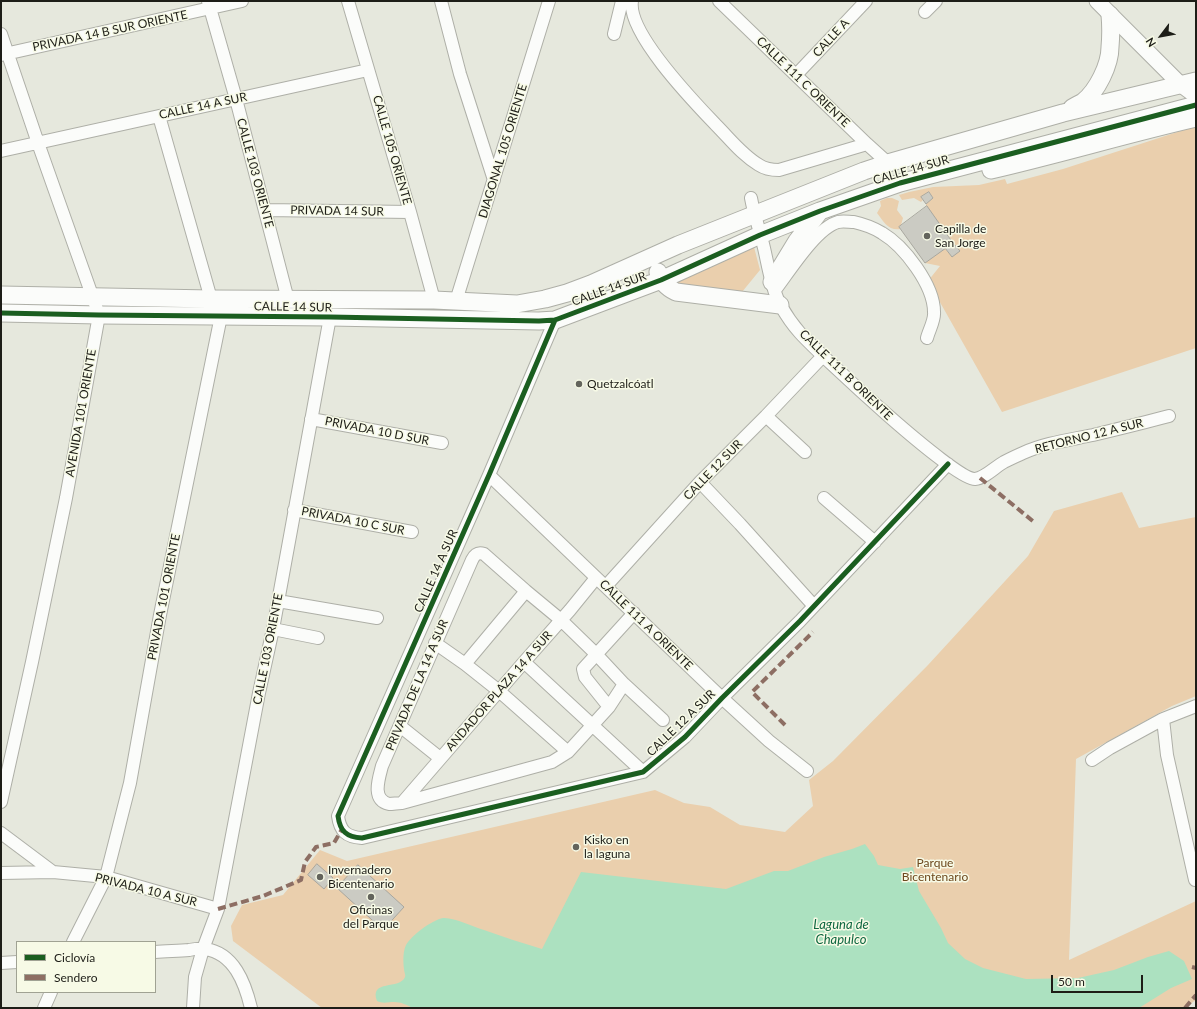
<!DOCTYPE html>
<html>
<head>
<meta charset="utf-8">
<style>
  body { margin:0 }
  #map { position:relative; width:1197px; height:1009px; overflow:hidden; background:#e6e8dd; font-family:Lato,sans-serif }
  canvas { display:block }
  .frame { position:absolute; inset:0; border:2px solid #1d1d17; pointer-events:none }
  .legend { position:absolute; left:16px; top:941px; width:140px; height:52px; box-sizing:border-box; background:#f7fae6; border:1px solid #a0a293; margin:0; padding:5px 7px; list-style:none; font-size:12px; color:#1d1d17 }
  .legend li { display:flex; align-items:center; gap:8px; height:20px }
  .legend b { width:20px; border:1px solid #a0a293 }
  .north { position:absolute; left:1141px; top:16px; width:40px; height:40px; -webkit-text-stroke:3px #f7fae6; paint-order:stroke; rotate:238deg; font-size:11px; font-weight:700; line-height:16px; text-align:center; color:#1d1d17 }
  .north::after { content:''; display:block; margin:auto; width:14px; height:18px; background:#1d1d17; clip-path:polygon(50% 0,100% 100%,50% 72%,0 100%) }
  .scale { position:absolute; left:1051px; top:975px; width:92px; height:18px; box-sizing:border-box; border:2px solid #1d1d17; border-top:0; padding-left:5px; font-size:12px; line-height:14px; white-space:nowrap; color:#1d1d17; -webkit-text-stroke:3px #f7fae6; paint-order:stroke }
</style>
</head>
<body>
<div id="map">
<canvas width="1197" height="1009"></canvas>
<div class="frame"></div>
<ul class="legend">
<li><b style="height:5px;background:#1b5e20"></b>Ciclovía</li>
<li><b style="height:5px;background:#8d6e63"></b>Sendero</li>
</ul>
<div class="north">N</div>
<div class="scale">50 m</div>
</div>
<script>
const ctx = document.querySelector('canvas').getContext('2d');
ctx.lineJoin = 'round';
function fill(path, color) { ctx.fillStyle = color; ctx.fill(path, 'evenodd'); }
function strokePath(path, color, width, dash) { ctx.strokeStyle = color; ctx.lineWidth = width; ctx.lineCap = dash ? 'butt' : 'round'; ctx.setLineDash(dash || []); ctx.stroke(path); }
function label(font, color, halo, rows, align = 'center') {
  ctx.font = font + ' Lato,sans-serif'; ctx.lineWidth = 3; ctx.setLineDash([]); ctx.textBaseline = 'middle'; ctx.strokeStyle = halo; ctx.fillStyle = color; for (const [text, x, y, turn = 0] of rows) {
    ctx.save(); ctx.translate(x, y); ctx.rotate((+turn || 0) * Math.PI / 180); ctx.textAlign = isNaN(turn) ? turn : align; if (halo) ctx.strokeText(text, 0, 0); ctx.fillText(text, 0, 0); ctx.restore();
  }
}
fill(new Path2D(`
  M1196,126V348L1002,412L928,281L940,266L925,263L945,248L950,254L956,246L926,206V204L933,198L929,192L921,197L923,200L921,202L914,198L902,200L899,195L909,192L933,187L979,185L1005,179L1007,184L1063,169Z
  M887,198H892L899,201L897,210L903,218L901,225L899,227L901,229C888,231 884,222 877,213L881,206L880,201Z
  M754,247L760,270L742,292L670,284Z
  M1122,492L1139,528L1196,517V696L1172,706L1076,759L1069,960L1196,901V1000L1184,1008H322L233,941L231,926L242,905L283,895L320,850L347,861L655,790L684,803L710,807L740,825L785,832L813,806L809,780L833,761L928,665L1028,556L1054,511Z`), '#eacfad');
fill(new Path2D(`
  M865,844L874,856L878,865L900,869L913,867L919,891L941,928L948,943L965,959L983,968L1026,979L1078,978L1114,970L1148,957L1169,951L1184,961L1192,979L1171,988L1139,1008H413C407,1005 401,1002 394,1002C388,1002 383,1004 377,1001C369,979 400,990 405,977C406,975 404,972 404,969C403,961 403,951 406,945C412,935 432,920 443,918C453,917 474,927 484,930C503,937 523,943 542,949L581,872L726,889L774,871H788L824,857L852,849Z`), '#ace1c0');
const building = new Path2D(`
  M929,192L933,198L926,204L921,197Z
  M927,206L953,243L925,263L899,227Z
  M953,243L960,251L952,257L945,248Z
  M317,864L333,878L324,889L308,875Z
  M358,865L404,907L383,930L337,888Z`);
fill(building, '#cbcbc3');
strokePath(building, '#a8a79f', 1);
const minor = new Path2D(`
  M208,1L236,99L288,300
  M348,1L410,212L434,300
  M441,1L460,74L494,180
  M632,1C627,33 695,103 716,125C730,139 742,155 759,165C765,169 772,170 779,170L867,144
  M719,1L867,144L888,163
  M925,12L936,1
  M1,34L38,143L99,315L66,498L32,662L1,802
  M614,34L622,1
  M1,55L242,1
  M796,75L866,1
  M159,116L211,299
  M1,151L368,70
  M751,198C754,215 760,231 764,248C768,265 772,291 781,306C786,315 793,325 800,333C820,355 954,480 975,479C985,478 995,467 1004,462C1010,459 1016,456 1023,453C1045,443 1069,440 1093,435C1118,429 1143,423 1169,416
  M265,210L410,212
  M775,290C789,272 816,228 838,222C843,221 849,222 854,222C863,224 874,228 882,233C904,246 934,285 934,312C935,320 929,330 927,338
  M456,301L549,1
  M555,320L489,475L338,816C340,831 346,837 362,838L643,772L685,737L722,698L800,621L948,464
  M766,416L805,452
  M311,419L442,443
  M489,475L722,698L769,741L807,771
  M700,482L740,524L814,606
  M824,498L875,542
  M294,510L412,532
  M606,586L700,482L766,416L823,356
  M278,601L377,618
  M273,629L318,638
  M435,643L465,664L499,691L568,752
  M524,662L643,772
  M465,664L526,591
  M624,684L609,707L568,752L552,762L402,803C398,803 393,804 389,804C371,800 379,778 382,766L472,560C475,554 478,552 484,554L526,591L561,620L596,654L624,684L663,720
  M609,707L585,677L583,669L634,613
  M1163,719L1167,755L1195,880
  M400,726L440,758
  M1092,760L1110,748L1163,719L1196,706
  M402,803L524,662L570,610L596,578
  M1,833L53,872
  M1,873L53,872L106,877L218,909
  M73,942L106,877L130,783L160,615L221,316
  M155,952C166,951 178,951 189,950C194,949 200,948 205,949C234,953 245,983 251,1008
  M1,963L17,962
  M44,1008L51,992
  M193,1008L195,977L203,949L218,909L259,693L273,629L330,317`);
const tertiary = new Path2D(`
  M1097,1L1180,84L1196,96`);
const secondary = new Path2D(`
  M1072,108C1075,106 1079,104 1083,102C1097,91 1110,65 1110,47C1111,36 1111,26 1110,15
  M991,170C1060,154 1127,134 1196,118
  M658,272C662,282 666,287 676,292L780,305
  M772,282L797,241L820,211
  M1,295L211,299L434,300L517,304L545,299L567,293L591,284L678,245L864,171L888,163L1063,113L1196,81
  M1,313L99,315L330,317L539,321L555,320L661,280L760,235L820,211L900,183L1196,105`);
strokePath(minor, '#aeafa7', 14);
strokePath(tertiary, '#aeafa7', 17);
strokePath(secondary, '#aeafa7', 19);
strokePath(minor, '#fbfcfa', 12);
strokePath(tertiary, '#fbfcfa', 15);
strokePath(secondary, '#fbfcfa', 17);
strokePath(new Path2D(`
  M980,478L1034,522
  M785,725L752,692L813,632
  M218,909L263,896L301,880L305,862L316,847L334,843L342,829
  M1192,967L1196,968
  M1185,1008L1196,995`), '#8d6e63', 4, [8, 4]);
strokePath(new Path2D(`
  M1,313L99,315L330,317L539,321L555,320L661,280L760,235L820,211L900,183L1196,105
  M555,320L489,475L338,816C340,831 346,837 362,838L643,772L685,737L722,698L800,621L948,464`), '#1b5e20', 5);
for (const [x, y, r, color] of [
  [927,236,4,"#63645c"],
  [579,384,4,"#63645c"],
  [576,847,4,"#63645c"],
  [320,877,4,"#63645c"],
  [371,897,4,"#63645c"]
]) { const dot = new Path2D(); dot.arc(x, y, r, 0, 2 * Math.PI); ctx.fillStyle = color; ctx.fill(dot); strokePath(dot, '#f7fae6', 1.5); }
label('12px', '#1d1d17', '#f7fae6', [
  ["PRIVADA 14 B SUR ORIENTE",110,31,-12],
  ["CALLE A",831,38,-47],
  ["CALLE 111 C ORIENTE",803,82,44],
  ["CALLE 14 A SUR",203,106,-12],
  ["CALLE 105 ORIENTE",392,150,74],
  ["DIAGONAL 105 ORIENTE",503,151,-73],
  ["CALLE 14 SUR",911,170,-16],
  ["CALLE 103 ORIENTE",255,173,75],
  ["PRIVADA 14 SUR",337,211,1],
  ["CALLE 14 SUR",609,289,-20],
  ["CALLE 14 SUR",293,307,1],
  ["CALLE 111 B ORIENTE",846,375,44],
  ["AVENIDA 101 ORIENTE",81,413,-80],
  ["PRIVADA 10 D SUR",377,431,11],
  ["RETORNO 12 A SUR",1089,436,-14],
  ["CALLE 12 SUR",713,470,-46],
  ["PRIVADA 10 C SUR",353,521,11],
  ["CALLE 14 A SUR",436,571,-66],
  ["PRIVADA 101 ORIENTE",164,597,-79],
  ["CALLE 111 A ORIENTE",646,625,44],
  ["CALLE 103 ORIENTE",268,649,-79],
  ["PRIVADA DE LA 14 A SUR",417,685,-67],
  ["ANDADOR PLAZA 14 A SUR",499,691,-49],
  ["CALLE 12 A SUR",681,723,-44],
  ["PRIVADA 10 A SUR",146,890,14]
]);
label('12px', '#1d1d17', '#f7fae6', [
  ["Capilla de",935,229],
  ["San Jorge",935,243],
  ["Quetzalcóatl",587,384],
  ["Kisko en",584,840],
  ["la laguna",584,854],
  ["Invernadero",328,870],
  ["Bicentenario",328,884],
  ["Oficinas",371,910,"center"],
  ["del Parque",371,924,"center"]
], 'left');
label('12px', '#6d491e', '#f7fae6', [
  ["Parque",935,863],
  ["Bicentenario",935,877]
]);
label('italic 13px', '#0f6841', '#f7fae6', [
  ["Laguna de",841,925],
  ["Chapulco",841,940]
]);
</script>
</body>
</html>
